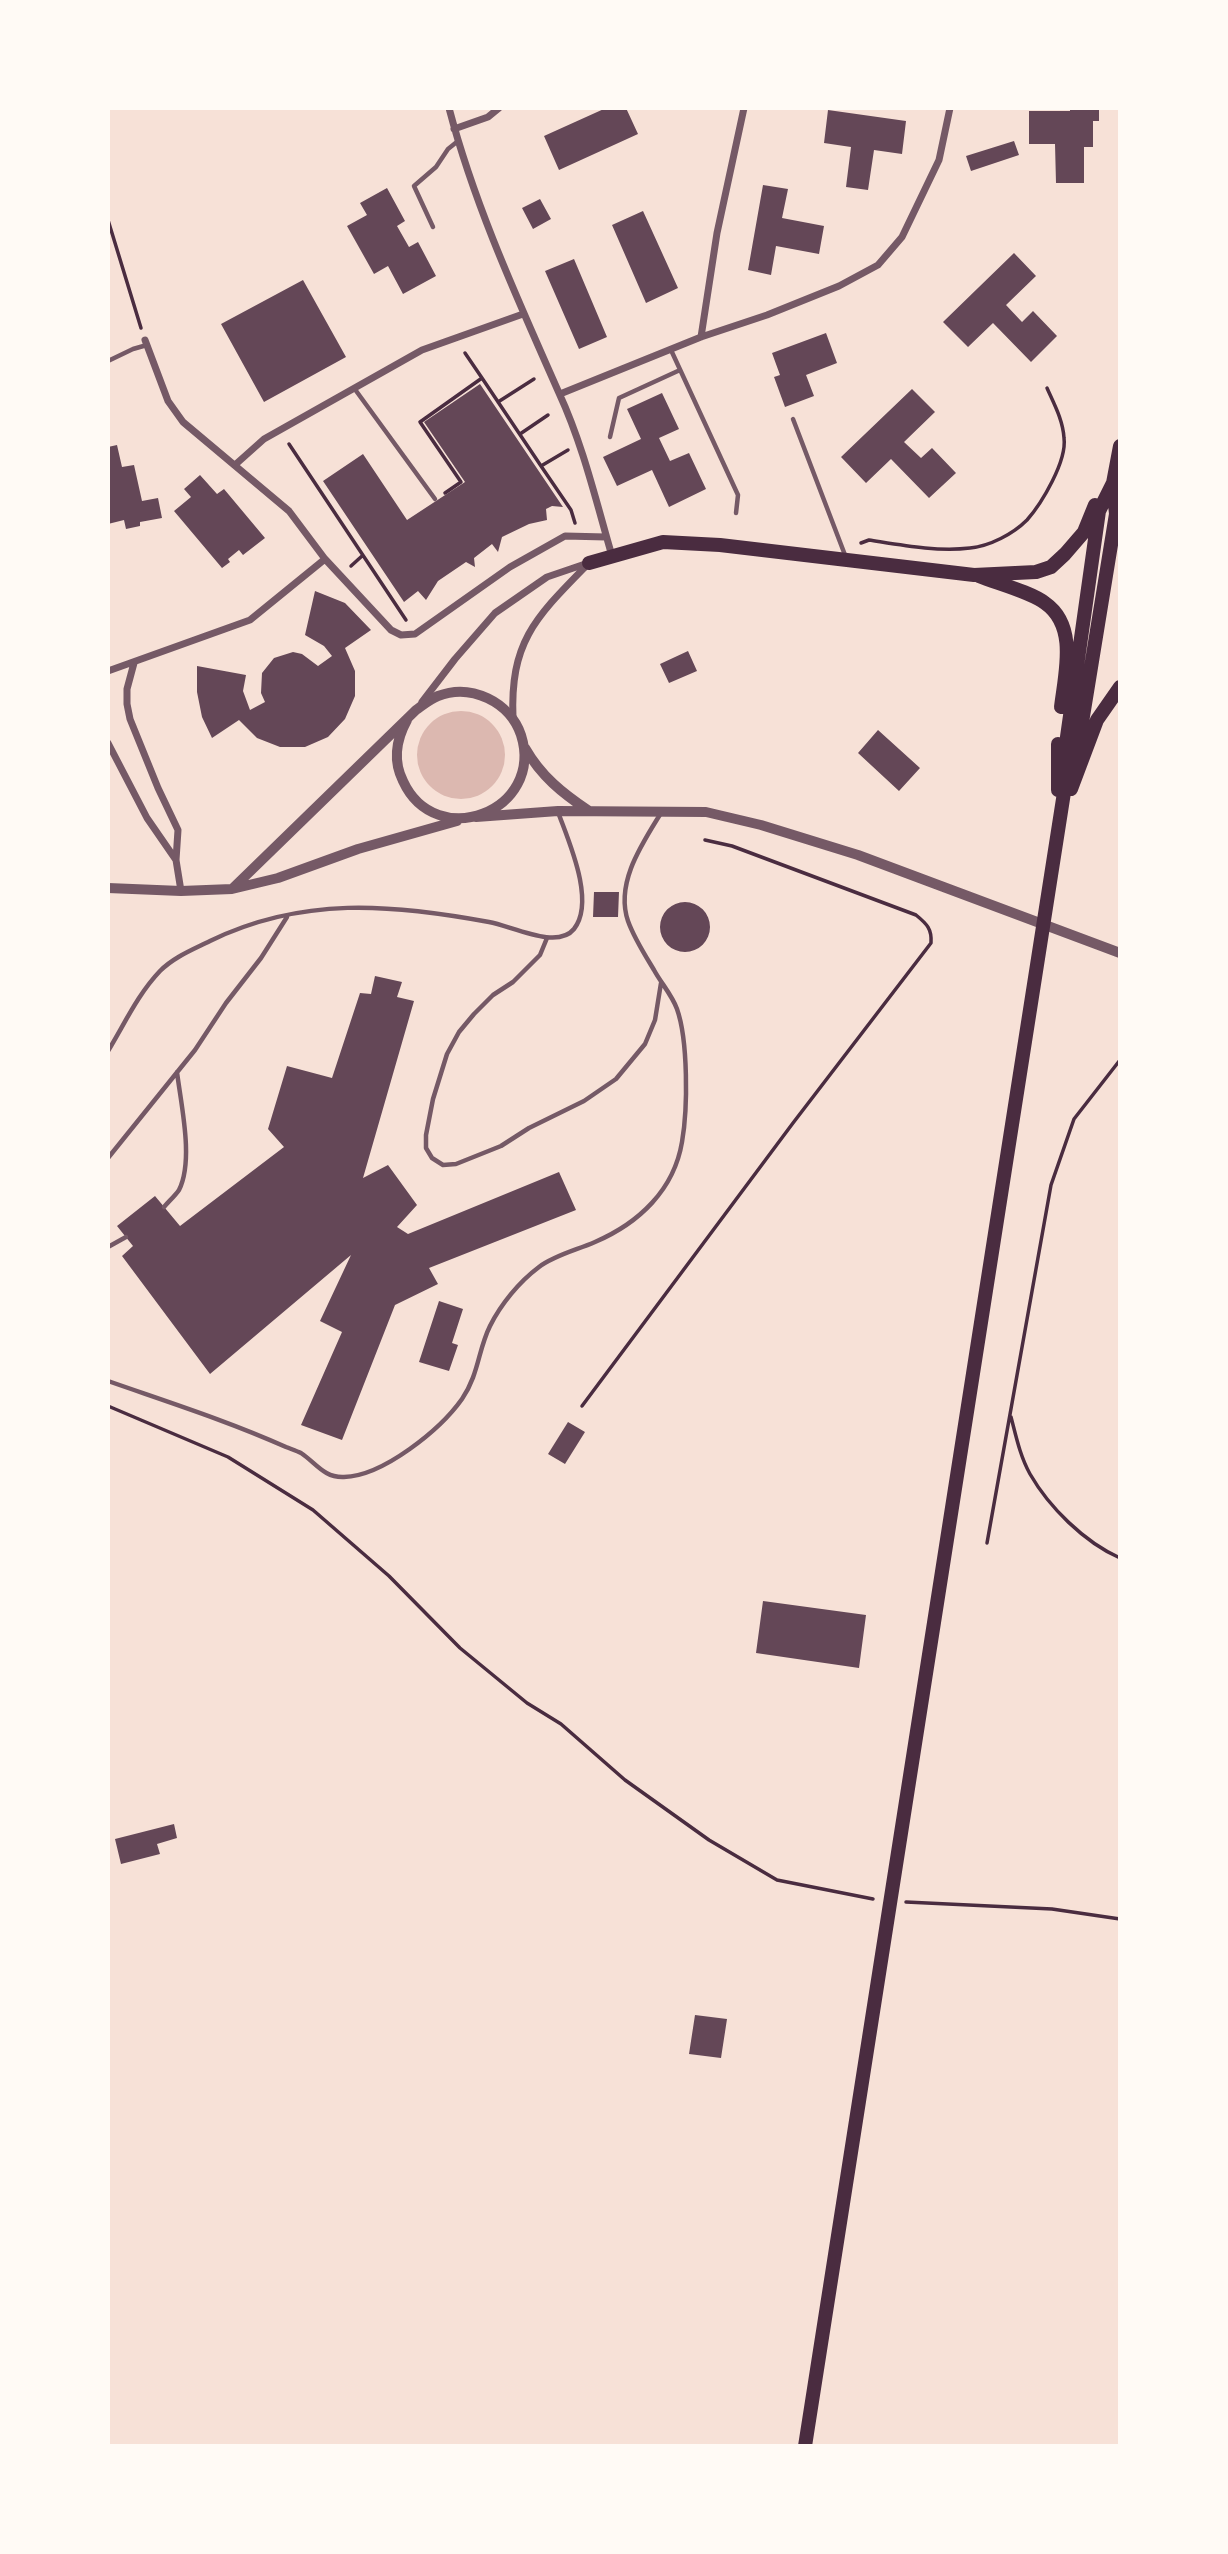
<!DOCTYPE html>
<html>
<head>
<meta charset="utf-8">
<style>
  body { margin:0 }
  #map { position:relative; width:1228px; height:2554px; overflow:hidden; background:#f7e1d7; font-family:Bitter,serif }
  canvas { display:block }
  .frame { position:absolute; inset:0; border:110px solid #fffaf5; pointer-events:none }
</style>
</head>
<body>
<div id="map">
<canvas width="1228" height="2554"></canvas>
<div class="frame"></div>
</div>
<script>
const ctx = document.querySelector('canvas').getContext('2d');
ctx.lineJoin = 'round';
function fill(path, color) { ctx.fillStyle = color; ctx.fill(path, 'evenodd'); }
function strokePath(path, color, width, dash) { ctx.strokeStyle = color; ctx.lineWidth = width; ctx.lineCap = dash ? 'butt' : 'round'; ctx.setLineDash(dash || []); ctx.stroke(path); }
fill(new Path2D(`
  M417 755a44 44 0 1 1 88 0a44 44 0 1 1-88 0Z`), '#dcb8b0');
fill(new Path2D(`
  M606,108H626L638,134L559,170L544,136Z
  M1070,108H1099V121H1093V147H1084V183H1056L1055,144H1029V111H1070Z
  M828,110L906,121L902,154L874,150L868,190L846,187L851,147L824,143Z
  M1014,141L1019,155L971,171L966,156Z
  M763,185L788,189L782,218L824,226L819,254L776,246L771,275L748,270Z
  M387,188L405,221L397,226L409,247L418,242L436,276L403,294L388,266L374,274L347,226L367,215L360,203Z
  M540,199L551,219L533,229L522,208Z
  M643,211L678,288L646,303L612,225Z
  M1014,253L1036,276L1006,305L1022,322L1033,311L1057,336L1031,362L993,323L968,347L943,322Z
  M574,259L607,337L579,349L545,271Z
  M303,280L346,357L264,402L221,324Z
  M826,333L837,363L806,375L814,396L785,407L774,377L780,375L772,353Z
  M480,384L563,507L552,506L546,509L547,520L529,524L502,537L498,552L492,544L474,558L475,567L466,562L438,581L426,600L418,591L404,602L323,481L363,454L407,520L465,482L424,422Z
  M912,389L935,412L904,442L921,458L932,448L956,473L929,498L891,459L866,483L841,457Z
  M662,393L679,429L659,438L670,461L689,453L706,489L669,507L652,470L617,486L603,457L641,439L627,409Z
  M117,445L122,467L134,465L142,501L158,498L162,518L140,522V526L126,529L124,520L108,524V447Z
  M200,475L217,494L224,489L265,538L243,555L239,550L228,559L230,562L222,568L174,511L191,497L184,489Z
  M315,591L345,603L371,630L345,648L355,671V696L345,719L328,737L305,747H280L257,738L239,720L212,738L202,717L197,692V666L246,675L243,691L250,710L265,702L261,693L262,673L274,658L293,652L302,654L318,666L332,656L324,646L305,635Z
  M688,651L697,671L669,683L660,664Z
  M878,730L920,768L899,791L858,753Z
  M594,892H619L618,917H593Z
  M660 927a25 25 0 1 1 50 0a25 25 0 1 1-50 0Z
  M375,976L402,982L397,997L414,1001L363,1178L388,1165L417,1205L397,1227L408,1234L559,1172L576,1210L429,1268L438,1284L395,1305L342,1440L301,1425L342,1332L320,1321L351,1255L210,1374L122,1256L133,1246L117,1226L155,1196L180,1226L284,1147L268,1129L287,1066L332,1078L360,993L371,994Z
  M439,1301L463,1309L452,1343L458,1345L449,1371L419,1362Z
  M568,1422L585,1432L565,1464L548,1454Z
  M763,1601L866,1615L859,1668L756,1653Z
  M174,1824L177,1838L157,1844L160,1854L121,1864L115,1839Z
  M695,2015L727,2019L721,2058L689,2054Z`), '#644757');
strokePath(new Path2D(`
  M108,220L141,328
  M465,353L482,378
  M498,402L534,379
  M520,434L548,415
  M289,444L406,620
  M568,450L541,466L571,510L575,523
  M445,493L461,482L420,422L482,378L541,466
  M861,543L869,540C901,545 937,552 970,548C990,546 1013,534 1027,520C1042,503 1067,461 1064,438C1063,420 1054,404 1047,388
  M351,566L362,556
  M108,1406L228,1457L313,1510L389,1576L460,1648L527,1703L561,1724L625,1780L709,1840L777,1880L873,1899
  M582,1406L793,1123L931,943C932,929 927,924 916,915L732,846L705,840
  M1011,1417C1016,1436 1020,1456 1030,1474C1049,1507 1084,1542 1120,1558
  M987,1543L1051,1185L1074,1119L1120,1060
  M906,1902L1052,1909L1120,1919`), '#4a2c40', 3.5);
strokePath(new Path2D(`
  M433,227L414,186L436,167L448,149L458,141
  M671,350L738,495L736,513
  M108,361L133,349L147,345
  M354,388L435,499
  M793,419L845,555
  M610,437L619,398L680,370
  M547,938L540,955L513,982L493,995L474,1014L459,1032L447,1054L433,1099L426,1135V1148L432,1158L443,1165L456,1164L501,1146L529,1128L584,1101L616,1079L645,1044L655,1020L661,983
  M108,1051C125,1023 138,994 160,971C174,957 192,950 210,941C302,896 392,904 489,922C512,926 557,950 574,929C596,901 568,840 558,812
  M108,1158L195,1050L226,1003L261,958L287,917
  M164,1207C169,1201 175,1196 179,1190C194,1160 181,1105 177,1072
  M108,1247L126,1237
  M108,1381C168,1402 228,1421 286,1447C291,1449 297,1451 301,1453C316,1463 324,1478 344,1477C383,1476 440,1430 462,1399C479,1374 478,1350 490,1326C501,1304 519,1282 539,1267C555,1255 577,1250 595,1242C639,1223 674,1190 682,1142C688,1108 688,1040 677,1009C672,995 661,983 654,970C645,955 634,938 628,921C615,883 642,844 661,813`), '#755966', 4.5);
strokePath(new Path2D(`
  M449,108C475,207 518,300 559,393C583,445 596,501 612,556
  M454,129L488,117L499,108
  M701,337L717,233L744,108
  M145,340L168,401L183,422L289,511L325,559L391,630L401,635L415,634L510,567L565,536L606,537
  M560,394L701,337L767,315L839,286L878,265L902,237L939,160L950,108
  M236,464L264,439L422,350L523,314
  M134,663L127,689V704L130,719L158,788L178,830L176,860L181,891
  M108,671L250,620L325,559
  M422,702L455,659L495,613L547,577L588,563
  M513,718C510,642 535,618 586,566
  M108,743L147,818L176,860`), '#755966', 7);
strokePath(new Path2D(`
  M525,748C541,776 562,793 589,811
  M476,817L558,811L706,812L761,825L858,855L1120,953
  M108,888L181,891L232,889L278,878L358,849L457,821
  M232,889L416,710C423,705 430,699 438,696C471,683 510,702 521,735C545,811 436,853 403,781C393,761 396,740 407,720`), '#755966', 10);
strokePath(new Path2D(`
  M589,563L663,542L720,545L974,575L1036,572L1051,567L1065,554L1084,532L1095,505
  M979,576C996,583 1031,592 1045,603C1078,626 1065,673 1061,707
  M1058,744V790
  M1068,767L1077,753L1116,514L1113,484
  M1071,789L1097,720L1120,687
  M805,2446L1068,767L1065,751L1099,511L1113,483L1120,446`), '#4a2c40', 14);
</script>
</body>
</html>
